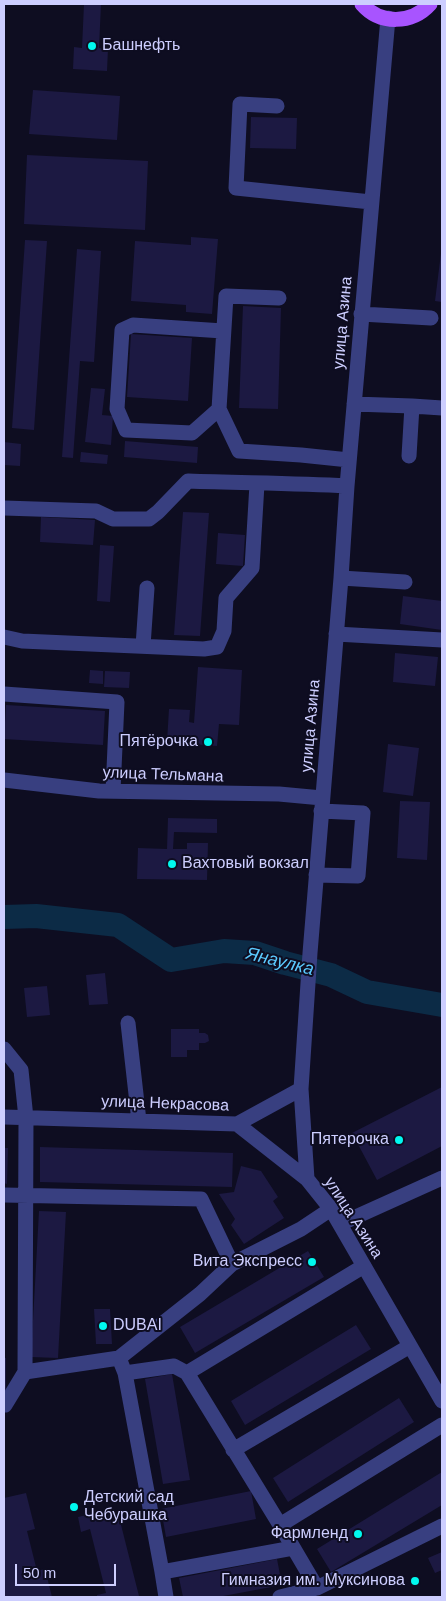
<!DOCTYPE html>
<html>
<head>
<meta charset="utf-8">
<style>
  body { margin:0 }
  #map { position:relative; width:446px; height:1601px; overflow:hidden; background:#0e0d21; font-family:Helvetica,sans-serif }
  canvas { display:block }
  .frame { position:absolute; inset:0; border:5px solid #cdceff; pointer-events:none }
  .scale { position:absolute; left:15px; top:1564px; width:101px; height:22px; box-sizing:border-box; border:2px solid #cdceff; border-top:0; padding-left:6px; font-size:15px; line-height:18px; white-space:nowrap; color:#cdceff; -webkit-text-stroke:4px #0e0d21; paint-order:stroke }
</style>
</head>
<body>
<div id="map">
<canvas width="446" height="1601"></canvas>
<div class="frame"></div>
<div class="scale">50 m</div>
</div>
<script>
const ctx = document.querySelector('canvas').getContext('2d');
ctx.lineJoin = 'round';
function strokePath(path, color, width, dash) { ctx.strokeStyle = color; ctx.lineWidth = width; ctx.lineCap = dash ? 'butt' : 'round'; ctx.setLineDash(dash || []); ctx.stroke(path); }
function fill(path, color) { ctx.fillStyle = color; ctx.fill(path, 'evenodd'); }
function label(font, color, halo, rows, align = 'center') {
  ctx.font = font + ' Helvetica,sans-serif'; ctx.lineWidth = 4; ctx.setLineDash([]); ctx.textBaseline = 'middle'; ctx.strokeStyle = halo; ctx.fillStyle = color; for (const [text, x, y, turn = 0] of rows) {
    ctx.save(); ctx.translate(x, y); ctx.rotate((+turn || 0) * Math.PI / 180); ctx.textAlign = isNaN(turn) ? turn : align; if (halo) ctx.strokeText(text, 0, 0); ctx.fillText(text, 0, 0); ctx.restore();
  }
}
strokePath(new Path2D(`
  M4,917L36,916L118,925L171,960L224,951L255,953L285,963L331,975L367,992L442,1005`), '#0c2b46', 24);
fill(new Path2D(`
  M84,4H101L99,48L108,49L107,71L73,69L74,47L82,48Z
  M33,90L120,96L117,140L29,134Z
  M251,117L297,118L296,149L250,148Z
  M27,155L148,161L145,230L24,224Z
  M191,237L218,239L212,314L186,312V305L131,301L135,241L191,245Z
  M25,240L47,241L34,430L12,428Z
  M77,249L101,251L94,362L80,361L73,458L62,457Z
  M441,253H442V302L435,301Z
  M243,306L281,308L278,409L239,408Z
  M131,334L192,338L188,401L127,397Z
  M91,388L105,389L102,415L113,416L111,445L85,442Z
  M125,441L198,447L197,463L124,457Z
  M4,442L21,444L20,466L4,465Z
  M81,452L108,455L107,464L80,462Z
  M183,512L209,513L200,636L174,635Z
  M41,517L95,520L93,545L40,542Z
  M218,533L245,535L243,566L216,564Z
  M100,545L114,546L110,602L97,601Z
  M403,596L442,601V630L400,624Z
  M395,653L438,657L435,686L393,682Z
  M198,667L242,670L239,725L219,724L217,746L167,742L169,709L190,710L189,722L194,723Z
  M90,670L103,671V684L89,683Z
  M105,671L130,672L129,688L104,687Z
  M6,705L105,711L103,745L4,739Z
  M388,744L419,748L413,796L383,792Z
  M400,801L430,802L427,860L397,858Z
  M168,818L217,819V833L174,832L173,849H187V843H208L207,880L137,879L138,848L167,849Z
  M105,973L108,1004L89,1005L86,975Z
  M47,986L50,1015L27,1017L24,988Z
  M171,1029H199V1033H205L208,1035L209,1041L205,1043H199V1050H187V1057H171Z
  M442,1087V1146L377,1180L352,1133Z
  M40,1147L233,1153L232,1187L40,1182Z
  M4,1148H8L7,1184L4,1183Z
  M241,1166L261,1171L278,1197L273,1201L284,1218L244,1244L231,1225L235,1219L219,1194L234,1192Z
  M39,1211L66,1212L58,1358L31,1357Z
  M308,1251L324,1277L195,1353L180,1327Z
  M94,1309H110L112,1344H96Z
  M356,1325L371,1349L245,1425L231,1401Z
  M4,1358H6V1390H4Z
  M172,1374L190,1480L163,1484L145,1379Z
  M399,1398L414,1422L288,1502L273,1478Z
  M442,1472V1505L331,1572L317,1549Z
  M251,1491L256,1519L166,1537L161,1509Z
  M26,1493L35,1529L27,1531L37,1571L45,1569L52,1597H4V1498Z
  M104,1511L105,1516L118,1513L139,1596L132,1597H97V1595L106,1593L90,1529L81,1532L78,1517Z
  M442,1552V1570L435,1573L428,1558Z
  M277,1559L282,1585L218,1597H183L179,1578Z`), '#1c1942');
strokePath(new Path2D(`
  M388,18L347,486L341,578L310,953L301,1089L307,1179L331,1209L442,1401
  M277,106L240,104L236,188L371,202
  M279,298L226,296L219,409L239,451L301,455L349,460
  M361,314L431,318
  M354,404L412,406L409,456
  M412,406L442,408
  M219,409L192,433L126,430L117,409L122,330L133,325L223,331
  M4,508L96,511L113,519H149L158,512L188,481C241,483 294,483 347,486
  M341,578L405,582
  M336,634L442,640
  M4,637L22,641L204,649L217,647L224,631L226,598L252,568L257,484
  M143,646L147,588
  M4,694L117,702L113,791
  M4,780L99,791L279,794L322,798
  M316,875L358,876L363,813L321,811
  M128,1023L139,1121
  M4,1049L21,1070L26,1118L25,1372L119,1358
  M4,1117L237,1124L307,1179
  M237,1124L301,1089
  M4,1195L201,1199L232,1264
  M340,1224L442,1178
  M125,1373L162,1572
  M187,1373L364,1266
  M4,1405H5L25,1372
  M233,1450L410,1346
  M280,1525L442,1425
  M317,1588L280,1525L187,1373L174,1366L125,1373L119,1358L200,1294L232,1264L301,1229L331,1209
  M166,1597L162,1572L293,1548
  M280,1597L317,1588L442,1526`), '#383f80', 15);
strokePath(new Path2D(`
  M362,4C380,25 412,24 430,4`), '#a854ff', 15);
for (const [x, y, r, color] of [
  [92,46,5,"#00f8ef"],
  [208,742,5,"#00f8ef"],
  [172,864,5,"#00f8ef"],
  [399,1140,5,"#00f8ef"],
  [312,1262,5,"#00f8ef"],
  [103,1326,5,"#00f8ef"],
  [74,1507,5,"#00f8ef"],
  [358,1534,5,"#00f8ef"],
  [415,1581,5,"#00f8ef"]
]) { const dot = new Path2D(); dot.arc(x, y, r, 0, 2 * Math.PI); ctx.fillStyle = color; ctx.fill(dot); strokePath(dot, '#0e0d21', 2); }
label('16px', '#cdceff', '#0e0d21', [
  ["Башнефть",102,46,"left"],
  ["Пятёрочка",198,742],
  ["Вахтовый вокзал",182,864,"left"],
  ["Пятерочка",389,1140],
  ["Вита Экспресс",302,1262],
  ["DUBAI",113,1326,"left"],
  ["Детский сад",84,1498,"left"],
  ["Чебурашка",84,1516,"left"],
  ["Фармленд",348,1534],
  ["Гимназия им. Муксинова",405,1581]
], 'right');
label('16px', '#cdceff', '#0e0d21', [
  ["улица Азина",343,323,-85],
  ["улица Азина",311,726,-85],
  ["улица Тельмана",163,775,2],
  ["улица Некрасова",165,1104,2],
  ["улица Азина",353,1218,57]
]);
label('italic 18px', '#5bcaff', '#0e0d21', [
  ["Янаулка",280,962,14]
]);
</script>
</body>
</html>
